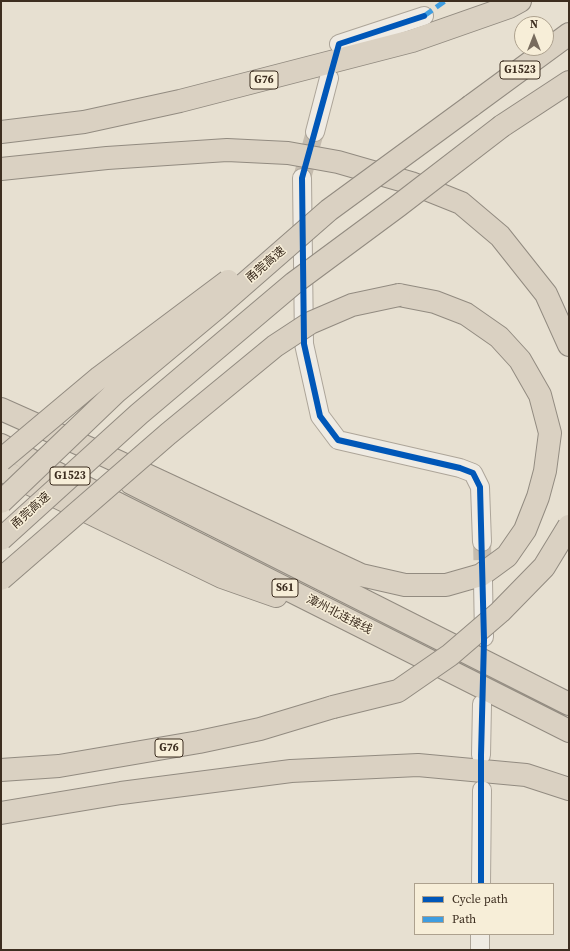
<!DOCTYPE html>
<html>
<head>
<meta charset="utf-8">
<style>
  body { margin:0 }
  #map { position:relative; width:570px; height:951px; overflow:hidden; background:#e7e0d1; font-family:"Source Serif 4",serif }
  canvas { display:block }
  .frame { position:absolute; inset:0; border:2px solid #3d2e20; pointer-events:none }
  .legend { position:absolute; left:414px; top:883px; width:140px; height:52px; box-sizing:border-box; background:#f7eed8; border:1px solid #ada18e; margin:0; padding:5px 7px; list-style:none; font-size:12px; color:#3d2e20 }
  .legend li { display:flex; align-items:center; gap:8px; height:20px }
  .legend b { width:20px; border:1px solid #ada18e }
  .north { position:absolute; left:514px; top:16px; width:40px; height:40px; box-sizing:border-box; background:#f7eed8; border:1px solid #ada18e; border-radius:50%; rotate:0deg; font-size:11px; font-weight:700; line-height:16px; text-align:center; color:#3d2e20 }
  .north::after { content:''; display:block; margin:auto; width:14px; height:18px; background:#786c5e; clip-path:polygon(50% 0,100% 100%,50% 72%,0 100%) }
</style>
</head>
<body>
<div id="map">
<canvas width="570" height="951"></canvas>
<div class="frame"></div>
<ul class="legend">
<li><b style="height:5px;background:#0057b8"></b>Cycle path</li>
<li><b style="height:5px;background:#3f9de0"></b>Path</li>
</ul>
<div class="north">N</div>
</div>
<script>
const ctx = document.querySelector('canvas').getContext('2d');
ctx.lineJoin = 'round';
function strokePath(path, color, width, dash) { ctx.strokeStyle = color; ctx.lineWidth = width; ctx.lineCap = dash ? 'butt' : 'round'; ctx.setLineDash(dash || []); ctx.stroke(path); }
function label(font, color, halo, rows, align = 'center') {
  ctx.font = font + ' "Source Serif 4","Noto Sans SC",serif'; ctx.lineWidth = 3; ctx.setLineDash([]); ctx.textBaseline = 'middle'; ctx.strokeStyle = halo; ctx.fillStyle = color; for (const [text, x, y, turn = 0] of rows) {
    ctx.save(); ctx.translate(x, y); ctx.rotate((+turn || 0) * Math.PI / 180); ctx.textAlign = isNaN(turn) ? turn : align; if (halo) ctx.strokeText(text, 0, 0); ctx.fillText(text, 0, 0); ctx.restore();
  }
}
strokePath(new Path2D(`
  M302,178L315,132
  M482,542L483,581`), '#c5bcae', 18, [18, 9]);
const minor = new Path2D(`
  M339,44L424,16
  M315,132L329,78
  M302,178L304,344L320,416L338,440L460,468L473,473L480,487L482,542
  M483,581L484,637
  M481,755L482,704
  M481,884L482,790
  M480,950V934`);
const motorway = new Path2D(`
  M471,106L569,34
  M502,126L569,82
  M1,132L84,122L180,101L412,41L509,7L520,1
  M1,169L107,158L227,150L288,153L338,162L411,183L461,203L500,236L546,294L569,345
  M1,409L93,450L361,575L405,585H446L481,575L507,556L525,530L538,497L545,471L550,433L540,395L520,360L499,337L466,314L435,302L399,295
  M1,445L569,731
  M1,470L222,577L276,596
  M131,483L569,704
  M1,770L59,766L199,742L260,729L333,707
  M1,813L121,793L291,771L418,765L526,775L569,789`);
strokePath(minor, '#ada599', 20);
strokePath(motorway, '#928b80', 24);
strokePath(minor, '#efebe3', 18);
strokePath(motorway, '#dad1c2', 22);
const motorwayBridge = new Path2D(`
  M1,460L100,377L228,281
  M1,502L116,392L218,307L329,210L471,106
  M1,539L139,414L294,283L398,206L502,126
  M1,579L168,434L275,346L310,323L352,305L399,295
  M333,707L398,691L450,655L500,612L544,567L569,526`);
strokePath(motorwayBridge, '#928b80', 24, []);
strokePath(motorwayBridge, '#dad1c2', 22);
strokePath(new Path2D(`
  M424,16L445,1`), '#3f9de0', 5, [10, 5]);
strokePath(new Path2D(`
  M424,16L339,44L302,178L304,344L320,416L338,440L460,468L473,473L480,487L484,640L481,755V884`), '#0057b8', 6);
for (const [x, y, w] of [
  [520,70,40],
  [264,80,28],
  [70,476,40],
  [285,588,26],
  [169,748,28]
]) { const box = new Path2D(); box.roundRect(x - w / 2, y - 9, w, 18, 3); ctx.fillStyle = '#f7eed8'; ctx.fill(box); strokePath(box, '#3d2e20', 1); }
label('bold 11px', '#3d2e20', null, [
  ["G1523",520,70],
  ["G76",264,80],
  ["G1523",70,476],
  ["S61",285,588],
  ["G76",169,748]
]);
label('12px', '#3d2e20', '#f7eed8', [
  ["甬莞高速",266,265,-41],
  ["甬莞高速",31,511,-42],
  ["漳州北连接线",339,615,27]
]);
</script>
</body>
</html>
